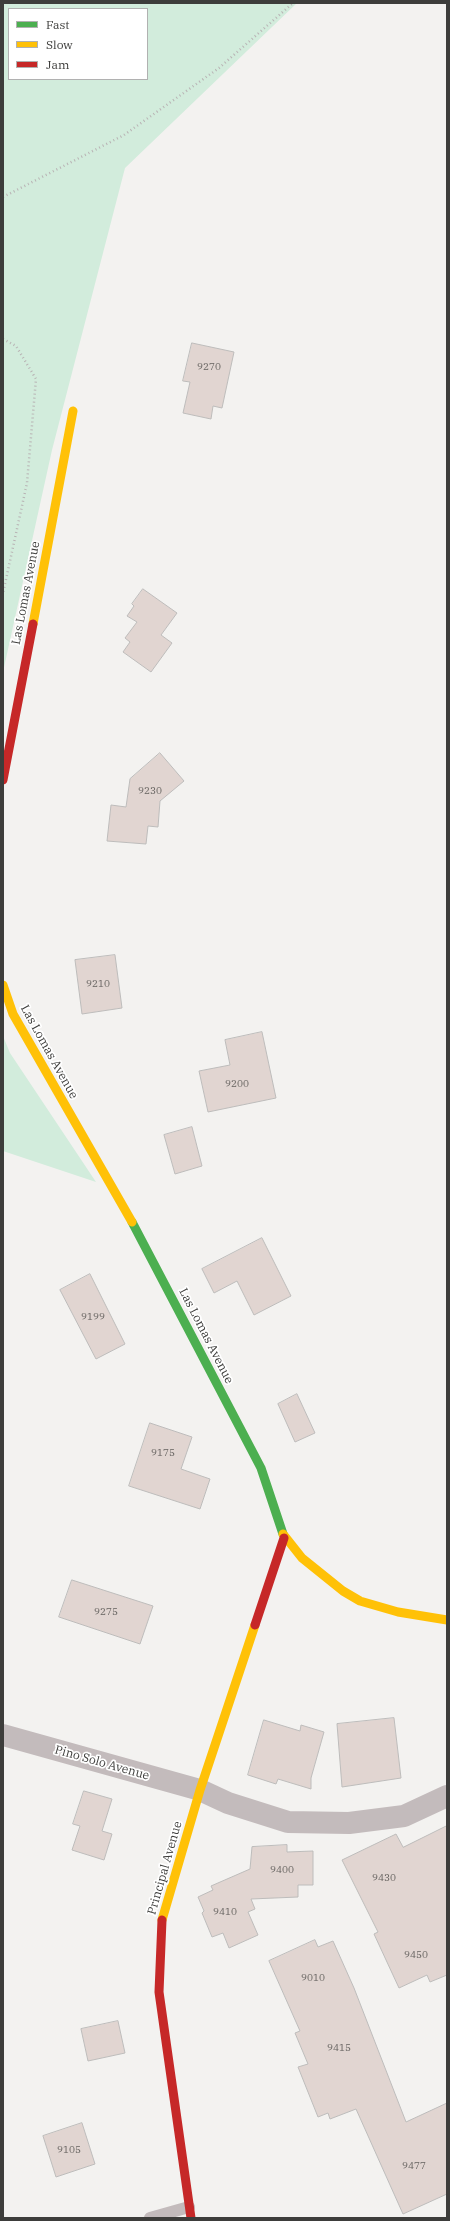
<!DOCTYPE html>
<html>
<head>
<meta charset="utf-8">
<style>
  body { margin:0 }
  #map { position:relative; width:450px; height:2221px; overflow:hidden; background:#f3f2f0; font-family:"IBM Plex Serif",serif }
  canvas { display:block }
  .frame { position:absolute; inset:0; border:4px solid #3d3d3b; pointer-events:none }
  .legend { position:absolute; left:8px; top:8px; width:140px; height:72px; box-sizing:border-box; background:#fff; border:1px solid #b1b1b1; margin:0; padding:5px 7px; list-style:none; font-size:12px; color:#3d3d3b }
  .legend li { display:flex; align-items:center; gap:8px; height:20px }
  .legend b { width:20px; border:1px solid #b1b1b1 }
</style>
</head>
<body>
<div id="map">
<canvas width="450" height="2221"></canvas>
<div class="frame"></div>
<ul class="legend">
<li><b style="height:5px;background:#4caf50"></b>Fast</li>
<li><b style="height:5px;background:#ffc107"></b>Slow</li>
<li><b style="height:5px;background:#c62828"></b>Jam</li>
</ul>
</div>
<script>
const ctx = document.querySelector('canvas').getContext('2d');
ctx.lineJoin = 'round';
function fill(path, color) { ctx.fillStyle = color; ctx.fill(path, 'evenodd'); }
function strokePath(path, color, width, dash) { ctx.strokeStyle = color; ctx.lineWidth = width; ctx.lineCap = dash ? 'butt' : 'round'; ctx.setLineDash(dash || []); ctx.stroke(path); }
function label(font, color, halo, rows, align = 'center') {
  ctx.font = font + ' "IBM Plex Serif",serif'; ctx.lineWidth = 3.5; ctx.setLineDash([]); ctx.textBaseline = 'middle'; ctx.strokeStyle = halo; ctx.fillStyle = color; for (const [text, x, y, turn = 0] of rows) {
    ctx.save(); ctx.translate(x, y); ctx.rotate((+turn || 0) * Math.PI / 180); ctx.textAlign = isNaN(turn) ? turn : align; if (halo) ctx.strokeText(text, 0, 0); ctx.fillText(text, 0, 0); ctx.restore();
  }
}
fill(new Path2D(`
  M3,3H297L125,168L52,450L3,672ZM9,9H147V79H9Z
  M3,1036L10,1053L96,1182L3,1151Z`), '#d2ecdc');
const building = new Path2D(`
  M192,343L234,352L222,408L213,406L211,419L183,413L190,382L183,381Z
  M143,589L177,613L161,635L172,643L151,672L123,652L130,642L125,638L137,622L127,616L134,606L132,604Z
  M160,753L184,781L160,801L158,827L148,826L146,844L107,841L111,805L126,807L130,779Z
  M115,955L122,1008L82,1014L75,960Z
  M262,1032L276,1098L208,1112L199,1071L230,1065L225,1040Z
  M192,1127L202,1166L175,1174L164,1135Z
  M262,1238L291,1296L254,1315L237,1281L214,1293L202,1269Z
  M90,1274L125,1344L96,1359L60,1290Z
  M297,1394L315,1433L295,1442L278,1404Z
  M150,1423L192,1437L181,1469L210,1479L200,1509L129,1486Z
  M72,1580L153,1606L140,1644L59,1617Z
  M394,1718L401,1778L342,1787L337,1724Z
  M264,1720L300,1731L301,1725L324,1732L311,1778V1789L278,1779L276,1784L248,1775Z
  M84,1791L112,1799L102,1831L112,1834L104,1860L72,1850L80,1826L73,1824Z
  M447,1826V1975L430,1982L427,1975L399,1988L374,1934L378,1932L342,1860L396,1834L403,1847Z
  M287,1845V1852L313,1851V1885H298V1897L251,1899L255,1909L248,1912L258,1935L229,1948L223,1933L212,1937L202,1913L204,1911L198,1897L213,1890L211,1886L250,1869L252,1847Z
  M315,1940L318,1947L333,1941L354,1988L406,2122L447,2103V2194L403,2214L356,2109L330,2119L328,2113L318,2117L298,2067L308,2064L295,2033L300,2031L269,1961Z
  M118,2021L125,2053L88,2061L81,2029Z
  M82,2123L95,2164L56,2177L43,2136Z`);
fill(building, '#e1d5d1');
strokePath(building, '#bdbcbb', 1);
strokePath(new Path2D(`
  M3,197L124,135L219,68L293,3
  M3,339L16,346L36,379L27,483L3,593`), '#b8b3b4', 2.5, [1, 3]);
strokePath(new Path2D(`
  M150,2218L189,2207`), '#c3bbbc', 12);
strokePath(new Path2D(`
  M3,1735L200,1790L228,1803L288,1822L349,1823L404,1816L447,1796`), '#c3bbbc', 22);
strokePath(new Path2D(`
  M132,1222L261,1468L283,1534`), '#4caf50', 9);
strokePath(new Path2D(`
  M33,624L73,411
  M3,985L13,1014L132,1222
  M283,1534L302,1558L343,1591L360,1601L398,1612L447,1620
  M162,1920L200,1790L255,1625`), '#ffc107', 9);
strokePath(new Path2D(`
  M3,780L33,624
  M255,1625L284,1538
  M162,1920L159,1992L191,2218`), '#c62828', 9);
label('10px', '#666360', null, [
  ["9270",209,367],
  ["9230",150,791],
  ["9210",98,984],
  ["9200",237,1084],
  ["9199",93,1317],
  ["9175",163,1453],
  ["9275",106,1612],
  ["9400",282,1870],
  ["9430",384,1878],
  ["9410",225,1912],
  ["9450",416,1955],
  ["9010",313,1978],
  ["9415",339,2048],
  ["9105",69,2150],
  ["9477",414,2166]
]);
label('12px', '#3d3d3b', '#fff', [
  ["Las Lomas Avenue",26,593,-79],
  ["Las Lomas Avenue",49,1052,61],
  ["Las Lomas Avenue",206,1336,63],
  ["Pino Solo Avenue",102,1763,16],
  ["Principal Avenue",165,1868,-74]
]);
</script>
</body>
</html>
